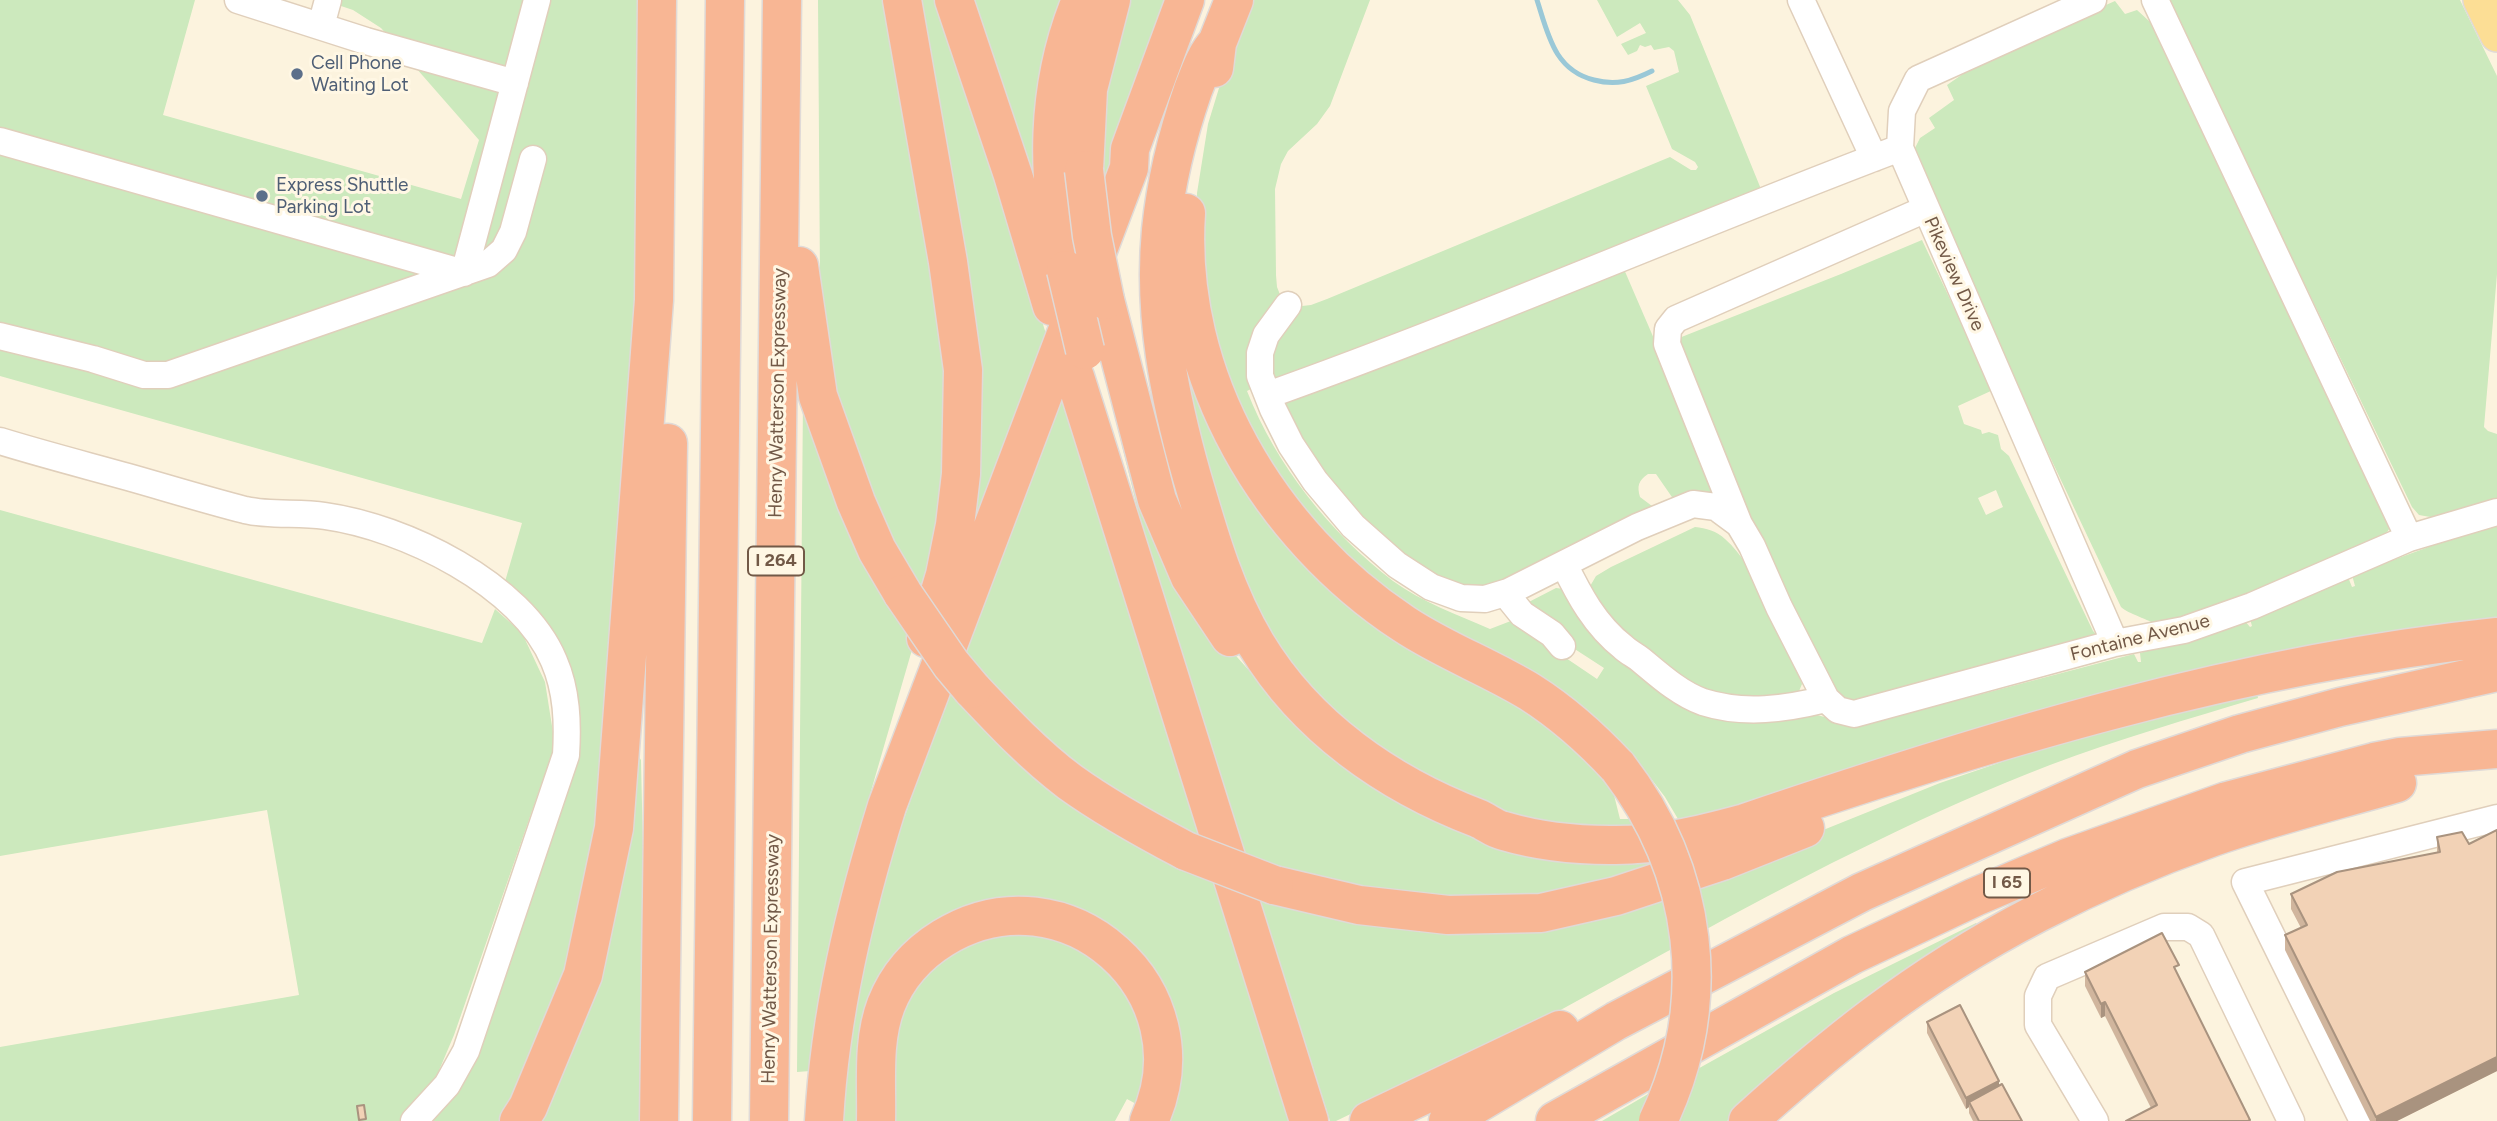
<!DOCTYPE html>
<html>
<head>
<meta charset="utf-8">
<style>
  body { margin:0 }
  canvas { display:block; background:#fcf3de }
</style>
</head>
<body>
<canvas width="2497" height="1121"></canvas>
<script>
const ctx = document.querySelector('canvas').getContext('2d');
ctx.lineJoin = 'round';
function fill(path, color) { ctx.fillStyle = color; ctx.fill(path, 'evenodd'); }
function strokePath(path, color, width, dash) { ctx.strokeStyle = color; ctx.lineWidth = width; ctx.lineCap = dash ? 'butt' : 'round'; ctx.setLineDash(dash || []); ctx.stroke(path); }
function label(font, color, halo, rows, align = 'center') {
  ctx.font = font + ' Figtree,sans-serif'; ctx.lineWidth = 6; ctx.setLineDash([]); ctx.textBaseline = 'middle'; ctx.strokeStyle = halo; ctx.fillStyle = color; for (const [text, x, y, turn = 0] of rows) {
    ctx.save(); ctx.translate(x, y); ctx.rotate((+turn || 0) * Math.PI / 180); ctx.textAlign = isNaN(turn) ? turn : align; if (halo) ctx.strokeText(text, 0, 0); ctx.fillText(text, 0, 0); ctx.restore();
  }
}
fill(new Path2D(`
  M0,0H195L163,115L461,199L479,140L381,28L353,10L323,0H643L635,311L590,884L582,925L522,1083L499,1121H430L579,739L504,585L522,523L0,376Z
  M818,0H893L955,388L925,604L886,540L836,399L820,281Z
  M916,0H943L1046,334L1036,367L961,556Z
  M972,0H1071L1045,222Z
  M1122,0H1175L1101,195L1098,144Z
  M1252,0H1370L1330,106L1317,124L1288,151L1281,164L1275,189L1276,275L1277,287L1283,302L1251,369V389L1247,391C1276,465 1330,533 1393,581C1422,602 1458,615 1490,629L1516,619L1560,654L1597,679L1604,668L1567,644L1523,605L1556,588L1564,589L1675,694L1809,713L1860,726L2134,654L2138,662H2141L2140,653L2245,621L2250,627L2252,626L2250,619L2348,577L2352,587L2355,586L2352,575L2497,522V626L2342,640L2024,714L1704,815L1678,819L1665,797L1637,760L1368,583L1270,473L1210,339L1197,230V193L1208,124L1223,75Z
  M1597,0H1678L1690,15L1763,194L1322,370L1272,379L1267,345L1293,307L1311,305L1327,299L1670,157L1691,170H1696L1698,167L1695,162L1672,149L1646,86L1679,72L1674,51L1669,47L1654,50L1651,45L1645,47L1640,45L1637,51L1628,55L1621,44L1646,33L1640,23L1617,37Z
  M2168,0H2460L2497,76V274L2484,427L2488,431L2497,434V498L2436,518L2419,515L2412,507Z
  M2115,1L2125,14L2137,10L2161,32L2391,526L2384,537L2238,598L2158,626C2149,619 2128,614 2121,607L1981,311L1912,149L1915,148L1920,138L1935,128L1929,118L1954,100L1947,85L1986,58Z
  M1176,230L1247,478L1535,705L1610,779L1620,819H1640L1645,828L1594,829L1491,813L1342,729L1252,613L1190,425Z
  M1922,240L1993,390L1958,406L1964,424L1981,430L1982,434L1989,432L1998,435L2001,449L2009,456L2093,631L2098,636L1860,705L1844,700L1832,689L1744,509L1681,355L1679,338L1841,274ZM1996,490L2003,507L1986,515L1978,498Z
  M1624,269C1637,301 1716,475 1710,495L1674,500L1656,474H1648C1638,481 1637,486 1640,497L1656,509L1497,583L1474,588L1448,583L1404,556L1357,514L1303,444L1281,398Z
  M1093,327L1221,639L1294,721L1419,813L1464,833L1657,855L1663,870L1549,896L1415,900L1243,859L1150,560Z
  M1062,387L1205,844L1071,765L962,656Z
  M803,398L916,636L853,853L810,1071L797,1072Z
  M0,510L482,643L495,609L522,633L545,682L555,745L454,1035L432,1087L400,1121H0V1047L299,995L267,810L0,856Z
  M1695,527C1706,528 1717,531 1725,539C1758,568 1780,634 1799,674L1802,684L1795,701L1703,695L1617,635L1589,588L1596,576L1611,567Z
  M954,686L1215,875L1294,1121H1162L1152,972L976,906L951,912L928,926L864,1121H843C849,1057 856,992 871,930C891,846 923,766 954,686Z
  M2257,693L2258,698C2188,719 2119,739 2050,765C1931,811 1817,869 1705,930L1694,882L1940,783L2072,738Z
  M639,757L641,760L643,851L641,1121H534Z
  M1257,891L1285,901L1670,892L1679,945L1515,1035L1336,1121H1330Z
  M1976,923L1980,932L1727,1121H1675L1694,1071L1834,993Z
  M1033,928L1113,968L1149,1039L1138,1105L1127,1099L1115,1121H892L894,1034L913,985L952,948Z
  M1660,1087L1645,1121H1602Z`), '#cce9bd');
strokePath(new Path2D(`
  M1537,0C1548,34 1554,70 1594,80C1616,86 1632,81 1652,71`), '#9ac8d7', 5);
const minor = new Path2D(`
  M238,0L366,41L515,83
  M1801,0L1874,158
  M2093,0L1918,79L1902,111L1900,148L2115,643
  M2155,0L2409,538
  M321,26L328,0
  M0,141L464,273L537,0
  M1288,305L1266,335L1260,353V376L1273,409L1291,445L1315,481L1353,526L1397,565L1431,587L1461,598L1485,599L1508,592L1637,527L1693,504L1716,507L1739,524L1752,546L1779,607L1826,699L1838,710L1854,714L2115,643L2184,630L2252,606L2409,538L2497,512
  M0,336L93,359L144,375H168L488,264L504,250L513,232L533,159
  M1268,395C1481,319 1688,228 1900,148
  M0,441C42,454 85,465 128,477C167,488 206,500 245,510C271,516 298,512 325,516C404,527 522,584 554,661C567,691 568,723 566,755L466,1051L447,1085L414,1121
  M1739,524L1667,344L1668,329L1676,319L1926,209
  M1564,564C1579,595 1595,625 1623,647C1628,652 1635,655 1641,660C1659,675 1680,694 1703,702C1744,715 1786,709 1826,699
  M1505,593L1522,614L1552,634L1562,646
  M2095,1121L2038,1025V996L2047,977L2164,927H2188L2201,935L2291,1121
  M2363,1121L2245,882L2497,818`);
const major = new Path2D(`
  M2480,0L2497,35`);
const highway = new Path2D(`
  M902,0L948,262L963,370L961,474L955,525L945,575L926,638
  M954,0L1013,175L1052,306
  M1217,43C1204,57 1200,73 1193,90C1177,136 1166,181 1161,230C1153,315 1169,396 1192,477C1209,535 1225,592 1256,644C1306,727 1388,784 1477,818C1487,822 1494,829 1504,831C1538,841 1574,845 1610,845C1656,846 1701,835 1745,823C1990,740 2239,664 2497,637
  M1214,68L1217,43L1234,0
  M1084,170L1088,89L1111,0
  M1186,213C1175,377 1269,535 1404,624C1443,650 1489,667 1530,692C1563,713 1591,738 1618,767
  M799,266L818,396L856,502L877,550L903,594
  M1066,270C1046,178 1045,87 1081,0
  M1105,300L1157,500L1190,577L1230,637
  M1075,377L1309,1121
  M972,689C1003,722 1034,755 1070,782C1106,808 1146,830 1186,851
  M1274,885L1359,905L1448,915L1541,913L1616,896L1722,861L1805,828
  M519,1121L528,1107L583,975L614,828L654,300L657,0
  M659,1121L668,443
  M712,1121L725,0
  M769,1121L782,0
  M824,1121C830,1013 855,909 887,806L1129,168L1130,149L1185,0
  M876,1121C877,1083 872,1042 886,1005C897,977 917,954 943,938C1065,863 1209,991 1149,1121
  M1369,1121L1560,1030
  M1448,1121L1616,1021L1862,892L2137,769L2240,734L2340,707L2497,672
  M1555,1121L1852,955L1975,897L2067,858L2227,801L2374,762L2400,757L2497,749
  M1748,1121C1789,1084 1831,1048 1875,1015C1976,939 2094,879 2213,837C2273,816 2335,801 2397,783`);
strokePath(minor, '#e0cfbb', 29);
strokePath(major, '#e0dad7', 36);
strokePath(highway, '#e0dad7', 41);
strokePath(minor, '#fff', 26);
strokePath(major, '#fcde95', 33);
strokePath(highway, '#f8b694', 38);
const highwayBridge = new Path2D(`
  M1084,170L1092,236L1105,300
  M1066,270L1085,350
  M903,594L951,664L972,689
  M1618,767C1698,871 1715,1002 1658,1121
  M1186,851L1274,885`);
strokePath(highwayBridge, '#e0dad7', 41, []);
strokePath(highwayBridge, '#f8b694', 38);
fill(new Path2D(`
  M2497,830V1071L2397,1121H2370L2285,950V935L2301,928L2291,909V894L2437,853V837L2469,844Z
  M2085,972L2179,976L2250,1121L2151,1108L2105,1016L2101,1018L2085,986Z
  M1927,1022L1999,1086L2022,1121H1973L1969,1113V1107L1966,1109L1927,1033Z`), '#d0b59d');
fill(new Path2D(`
  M2105,1002V1016L2101,1018V1004Z
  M2497,1057V1071L2397,1121H2376V1117Z
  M1999,1081V1092L1969,1102V1107L1966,1109V1098Z`), '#a9937f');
const building = new Path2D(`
  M2497,830V1057L2376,1117L2285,935L2307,925L2291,894L2337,872L2440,852L2437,837L2462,832L2469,844Z
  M2162,933L2179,965L2174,967L2250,1120L2248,1121H2126L2157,1105L2105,1002L2101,1004L2085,972Z
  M1960,1005L1999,1081L1966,1098L1927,1022Z
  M2002,1084L2022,1121H1979L1969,1102Z
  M364,1105L366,1119L359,1120L357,1106Z`);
fill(building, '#f2d2b6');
strokePath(building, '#a9937f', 2);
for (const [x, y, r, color] of [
  [297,74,7,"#5c6f8a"],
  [262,196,7,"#5c6f8a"]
]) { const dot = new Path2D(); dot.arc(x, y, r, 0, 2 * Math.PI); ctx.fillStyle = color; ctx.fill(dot); strokePath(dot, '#fff7e4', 2.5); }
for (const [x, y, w] of [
  [776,561,56],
  [2007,883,46]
]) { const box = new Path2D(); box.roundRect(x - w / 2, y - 14.5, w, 29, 5); ctx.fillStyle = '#fff7e4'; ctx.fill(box); strokePath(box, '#725947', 2); }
label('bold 18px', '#725947', null, [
  ["I 264",776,561],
  ["I 65",2007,883]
]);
label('19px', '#4e5e75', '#fff7e4', [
  ["Cell Phone",311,63],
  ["Waiting Lot",311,85],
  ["Express Shuttle",276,185],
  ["Parking Lot",276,207]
], 'left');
label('19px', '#725947', '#fff7e4', [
  ["Pikeview Drive",1954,274,66],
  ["Henry Watterson Expressway",778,393,-89],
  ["Fontaine Avenue",2140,638,-14],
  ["Henry Watterson Expressway",771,959,-89]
]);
</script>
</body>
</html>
